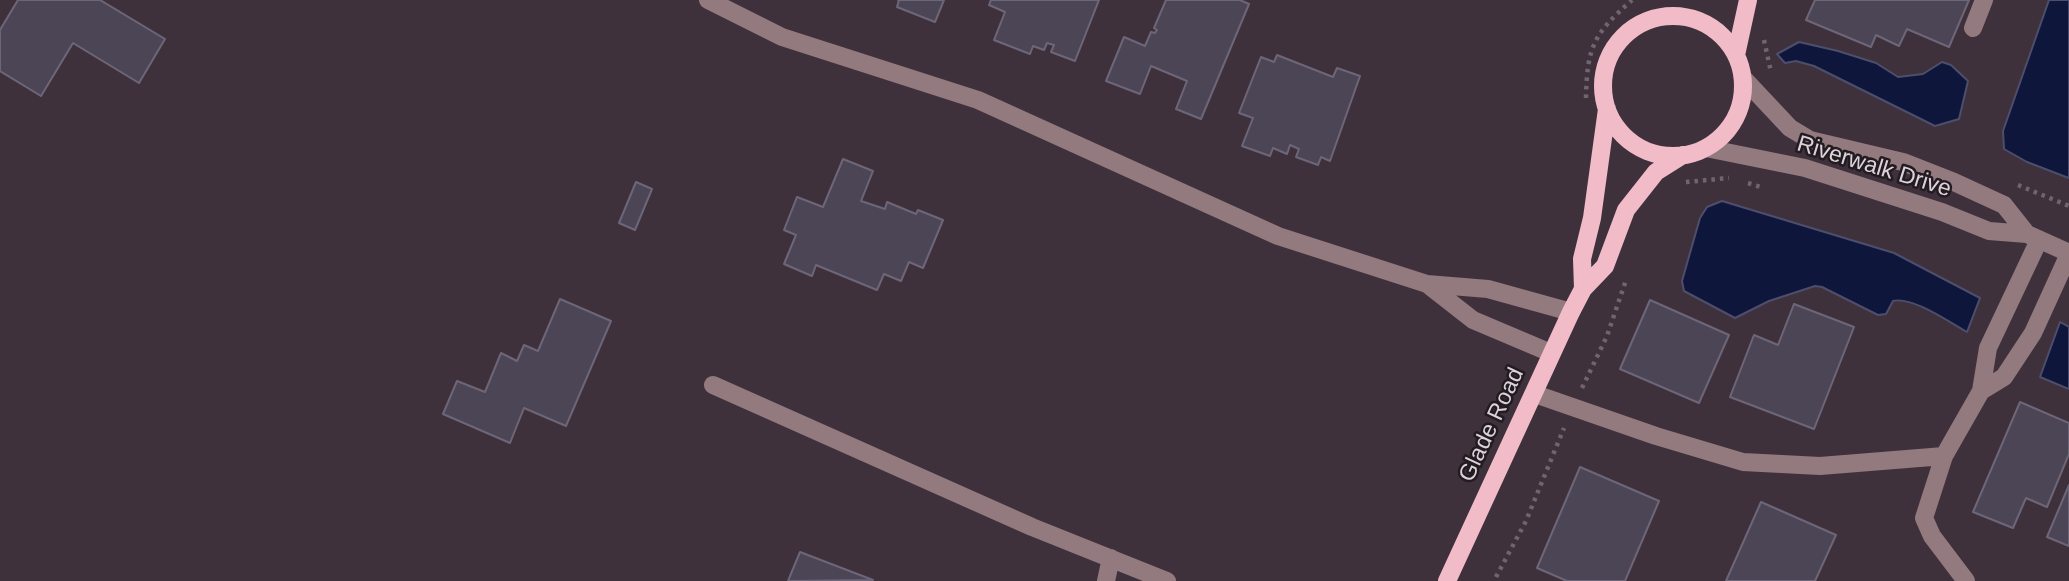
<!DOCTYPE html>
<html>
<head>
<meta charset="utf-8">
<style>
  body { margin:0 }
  canvas { display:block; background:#3f313c }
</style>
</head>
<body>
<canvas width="2069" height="581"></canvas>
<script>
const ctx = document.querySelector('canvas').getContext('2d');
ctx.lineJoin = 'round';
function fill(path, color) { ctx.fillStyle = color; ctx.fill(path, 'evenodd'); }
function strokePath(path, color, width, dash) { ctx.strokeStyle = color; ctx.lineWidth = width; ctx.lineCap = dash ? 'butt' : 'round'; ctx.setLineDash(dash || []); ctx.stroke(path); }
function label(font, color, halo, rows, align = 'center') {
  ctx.font = font + ' Helvetica,sans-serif'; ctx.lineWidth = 5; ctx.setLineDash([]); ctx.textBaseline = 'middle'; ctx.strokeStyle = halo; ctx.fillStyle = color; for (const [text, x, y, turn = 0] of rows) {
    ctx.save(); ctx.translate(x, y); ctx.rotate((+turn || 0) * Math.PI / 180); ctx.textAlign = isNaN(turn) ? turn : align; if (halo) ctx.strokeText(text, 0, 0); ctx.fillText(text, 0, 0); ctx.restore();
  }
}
const water = new Path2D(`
  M2049,0H2069V178L2027,162L2004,149L2003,131Z
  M1799,42L1838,51L1876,63L1898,77L1923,74L1942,62L1951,65L1968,81L1959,119L1935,126L1814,66L1796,61L1785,63L1777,54Z
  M1722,201L1894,253L1980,298L1967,332C1949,322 1912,296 1893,301L1886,314L1878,315L1822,287L1815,286L1769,301L1735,318L1684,291L1682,281L1700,218L1707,207Z
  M2060,322L2069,327V389L2040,377Z`);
fill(water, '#0f163b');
strokePath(water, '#4c4e6b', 2);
const building = new Path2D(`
  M18,0H100L165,39L139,83L73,43L41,96L0,71V30Z
  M899,0H898H944L935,22L897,7Z
  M991,0H1099L1075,61L1051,52L1054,45L1047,43L1044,50L1033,46L1030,54L994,40L1005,12L989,5Z
  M1166,0H1240L1249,4L1201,119L1176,109L1187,81L1151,66L1140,94L1106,81L1124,37L1145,46L1151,32L1155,33L1157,30L1154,28Z
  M1815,0H1969L1949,47L1907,29L1899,46L1876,35L1871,47L1806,20Z
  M1277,55L1333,77L1337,68L1360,76L1330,161L1321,157L1318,165L1296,157L1299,149L1290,145L1287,154L1273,148L1270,156L1242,146L1253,118L1239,113L1261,57L1274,62Z
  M843,159L873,171L861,201L885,209L887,202L916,214L918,210L943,220L923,268L909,262L901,281L884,274L877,290L816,265L812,276L784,264L796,235L784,230L797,197L823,207Z
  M636,182L652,189L635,230L619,223Z
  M560,299L611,321L566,426L524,408L510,443L443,414L457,381L485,392L501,353L517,361L524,345L538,351Z
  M1650,300L1729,335L1699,403L1620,369Z
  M1794,304L1854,327L1814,429L1730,397L1754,335L1778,345Z
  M2020,402L2069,423V454L2047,507L2026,498L2013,528L1973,512Z
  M1580,467L1659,501L1625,581H1567L1537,568Z
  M2069,485V546L2047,537Z
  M1761,502L1836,535L1815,581H1726Z
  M800,552L873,580L788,581Z`);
fill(building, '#4b4555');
strokePath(building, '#6d6678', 2);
strokePath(new Path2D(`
  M1764,40L1771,72
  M1586,98C1587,46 1594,34 1632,0
  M1686,182L1729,178
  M1748,183L1764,188
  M2018,185L2069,206
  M1582,388L1607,336L1626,280
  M1496,577L1526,521L1564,428`), '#70646e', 4.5, [3.5, 5]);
strokePath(new Path2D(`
  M708,0L782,37L978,100L1278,236L1427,284L1488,289L1571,312
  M1973,28L1984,0
  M1743,78L1790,128L1810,140L1903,162L1954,182L2004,205L2027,234
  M1706,148L1805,168L1942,212L1989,231L2027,234L2069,253
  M1427,284L1473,320L1551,353
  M713,385L1032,527L1167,581
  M1981,391L2004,377L2033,333L2069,254
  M1535,394L1656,436L1743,462L1820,466L1944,456
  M1106,581L1111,558
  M1966,581L1932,536L1924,518L1944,456L1981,391L1988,348L2039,240`), '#937a7f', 18);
strokePath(new Path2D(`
  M1603 86a70 70 0 1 1 140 0a70 70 0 1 1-140 0Z
  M1736,55L1748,0
  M1583,289L1582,259L1592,218L1607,109
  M1447,581L1571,312L1583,289L1605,266L1626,210L1656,172L1683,155`), '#f1bcc8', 18);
label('23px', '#dcd2da', '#221b20', [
  ["Riverwalk Drive",1874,167,17],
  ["Glade Road",1492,425,-65]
]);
</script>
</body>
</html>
